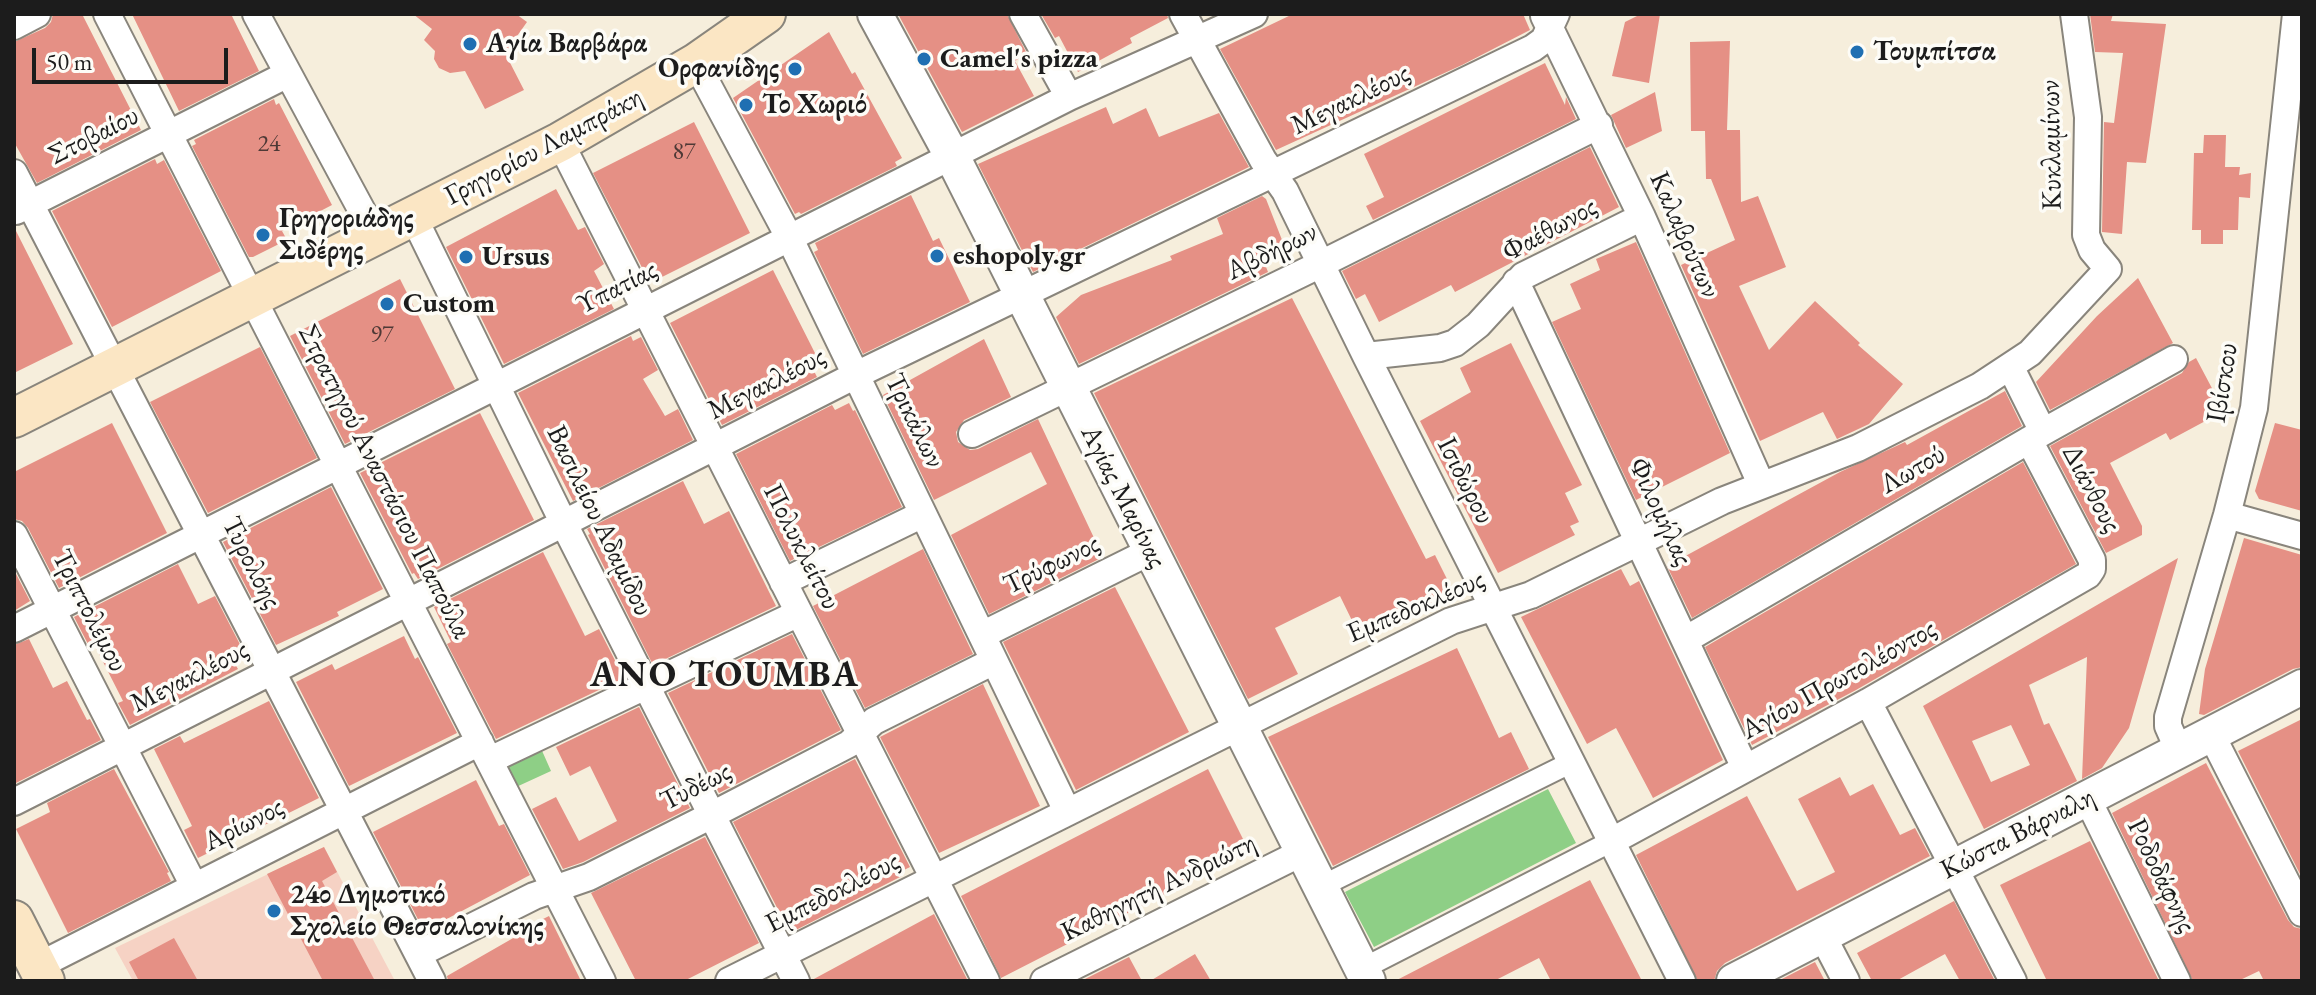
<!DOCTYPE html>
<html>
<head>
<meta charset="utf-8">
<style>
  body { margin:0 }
  #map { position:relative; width:2316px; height:995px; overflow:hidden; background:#f6eedc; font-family:"EB Garamond",serif }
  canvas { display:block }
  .frame { position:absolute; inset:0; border:16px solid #1c1c1c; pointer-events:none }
  .scale { position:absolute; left:32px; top:48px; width:196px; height:36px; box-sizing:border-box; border:4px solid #1c1c1c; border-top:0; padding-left:10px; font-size:24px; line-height:28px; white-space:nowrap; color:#1c1c1c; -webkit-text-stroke:6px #fdfcf7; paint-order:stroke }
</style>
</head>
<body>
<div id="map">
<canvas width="2316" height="995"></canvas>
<div class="frame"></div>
<div class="scale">50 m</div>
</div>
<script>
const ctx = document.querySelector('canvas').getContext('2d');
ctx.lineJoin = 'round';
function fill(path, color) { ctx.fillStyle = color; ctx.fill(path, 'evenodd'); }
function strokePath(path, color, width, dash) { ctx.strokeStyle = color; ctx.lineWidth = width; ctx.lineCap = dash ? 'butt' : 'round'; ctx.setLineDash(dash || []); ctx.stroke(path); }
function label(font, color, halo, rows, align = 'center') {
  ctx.font = font + ' "EB Garamond",serif'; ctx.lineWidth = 7; ctx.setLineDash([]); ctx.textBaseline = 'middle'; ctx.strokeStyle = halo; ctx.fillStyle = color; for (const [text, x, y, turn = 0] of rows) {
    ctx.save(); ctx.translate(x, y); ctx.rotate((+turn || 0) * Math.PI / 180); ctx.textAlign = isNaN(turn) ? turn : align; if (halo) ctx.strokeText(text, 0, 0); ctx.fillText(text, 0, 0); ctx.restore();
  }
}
fill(new Path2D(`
  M324,847L395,981H133L115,948Z`), '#f6d2c4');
fill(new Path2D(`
  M539,744L551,771L514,788L497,762Z
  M1548,789L1576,843L1374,947L1345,892Z`), '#8ecf86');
fill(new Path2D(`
  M53,14H82L141,130L37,183L14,142V42L45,28L51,22Z
  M132,14H231L259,71L179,111Z
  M413,14H516L527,22L505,53L524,90L485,109L465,71L450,73L439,68L434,59L435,51L424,40L432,29Z
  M898,14H1007L1027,54L1015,61L1034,96L962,132Z
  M1041,14H1167L1168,18L1130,38L1132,43L1078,72L1059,36L1055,38Z
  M1293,14H1523L1530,30L1462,65L1276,150L1220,49Z
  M1641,14H1660L1649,83L1612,76L1625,22Z
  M2090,14H2113L2111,21L2166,24L2146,163L2127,162L2122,234L2102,232L2104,122L2114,123L2123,53L2095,52Z
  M829,32L852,74L855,72L902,158L895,162L897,166L801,214L799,212L795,214L733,98Z
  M1730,41L1727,130H1740L1741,202L1758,196L1786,267L1739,286L1769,350L1815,301L1860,343L1858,345L1903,384L1869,424L1837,439L1823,412L1760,441L1681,265L1735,240L1711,179H1706L1705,131H1691L1690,42Z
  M1545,63L1565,105L1566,97L1576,119L1373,220L1366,206L1384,197L1364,154Z
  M1655,92L1662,131L1626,148L1611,115Z
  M274,99L276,105L279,103L332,205L282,231L287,240L253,257H249L192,146L196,144L194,140Z
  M1106,107L1113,124L1146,108L1159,137L1219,113L1249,167L1033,272L978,164Z
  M694,122L750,233L650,283L593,173Z
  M2204,135H2226L2225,167H2240L2239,175L2251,173L2250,198L2239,197L2238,230H2223V244H2201V230H2192L2194,153H2203Z
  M1590,147L1619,207L1455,292L1451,285L1379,322L1365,294L1356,299L1342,271Z
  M155,159L157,164L164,160L221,271L112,327L52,211Z
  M556,189L578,230L585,227L604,264L594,271L614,309L504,364L446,247Z
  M911,195L933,241L939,238L970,302L863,354L814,252L818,250L815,243Z
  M1262,196L1266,199L1284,245L1261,254L1268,272L1079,364L1056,317L1081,295L1172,260L1170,256L1223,234L1217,218Z
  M14,227L73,344L14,373Z
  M1636,242L1730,453L1636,500L1552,322L1581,309L1570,284L1600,270L1596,259Z
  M773,270L820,363L812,367L817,377L722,425L670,323Z
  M2138,278L2173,343L2050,410L2036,382L2097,316Z
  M400,279L455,389L345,444L290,336Z
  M1292,298L1426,559L1435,555L1456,597L1362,641L1340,596L1275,628L1298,674L1248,699L1094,393Z
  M631,336L633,341L641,337L658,370L643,379L665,416L678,409L693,440L573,501L518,393Z
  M984,339L1011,397L964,420L956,432L958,442L970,450L978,449L1038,419L1103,557L989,614L951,535L1047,484L1031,452L934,500L883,395Z
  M1511,343L1582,485L1565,493L1579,522L1570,526L1575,535L1498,573L1420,421L1471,392L1460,368Z
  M260,347L317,458L208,513L150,402Z
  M2196,358L2224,411L2170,440L2166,433L2110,463L2142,526V535L2106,553L2050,446L2182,373L2189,362Z
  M2005,391L2022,426L1692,618L1667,566L1840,472L1905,442L1907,445Z
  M849,403L853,411L855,410L902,507L790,561L736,454L832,405L835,410Z
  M480,413L534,520L418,579L414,573L412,574L360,473Z
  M112,423L167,533L59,588L28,528L22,521L14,519V472Z
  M2275,423L2302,430V511L2259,499L2255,491Z
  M2023,462L2076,564L1856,690L1752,745L1705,647Z
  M683,481L704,524L729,511L776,606L653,665L588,535L590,534L587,529Z
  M331,487L383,589L337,612L339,616L276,645L223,542Z
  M2244,538L2302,555V667L2293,669L2204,715L2199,714L2205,669Z
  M923,549L973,654L865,708L813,606Z
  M543,552L585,636L599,629L624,678L496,739L447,644L451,642L434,607Z
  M2178,558L2129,728L2102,768L2082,779L2087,657L2029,685L2044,725L2049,723L2077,781L1984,829L1923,706ZM2011,725L2030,765L1991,782L1972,741Z
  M178,564L198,604L215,596L247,658L235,664L238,669L130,725L118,703L123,701L95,646L90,648L74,617Z
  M1621,569L1630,586L1639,581L1723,760L1653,798L1616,728L1587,744L1521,617Z
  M14,570L30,601L14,611Z
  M1115,587L1189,732L1076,790L1003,642Z
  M792,634L841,730L719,793L668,693Z
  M404,636L415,659L418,657L457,733L349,786L296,682L332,664L335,670Z
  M29,639L53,688L67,681L87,720L90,719L101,740L14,784V645Z
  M1457,648L1499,738L1511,732L1529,769L1333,866L1268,737Z
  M983,684L1040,806L939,853L880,737Z
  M269,701L319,798L198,858L184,830L192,826L154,749L180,736L184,743Z
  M639,707L690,808L583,862L563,869L532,809L556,797L579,841L617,821L590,766L570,776L556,747Z
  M2302,719V878L2238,751Z
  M855,759L910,867L900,872L902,876L790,933L733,822Z
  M2206,763L2288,920L2294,927L2302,929V981H2264L2259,971L2238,981H2193L2112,813Z
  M114,769L169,872L167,873L171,881L68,933L16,829L50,812L47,803Z
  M1208,769L1249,851L1001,978L961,896Z
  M1840,777L1850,796L1873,784L1900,835L1915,828L1930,856L1725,963L1717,971L1714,981H1698L1636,855L1747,796L1797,891L1835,872L1798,799Z
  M476,780L499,826L504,824L530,875L424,931L373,832Z
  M705,837L759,943L684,981H636L591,893Z
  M2090,841L2159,981H2047L2000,885Z
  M324,847L337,872L322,881L375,981H323L267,874Z
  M1590,880L1642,981H1551L1539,958L1494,981H1395Z
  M1954,901L1995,981H1960L1945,954L1896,981H1872L1857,953Z
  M934,914L968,981H812V980Z
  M549,916L581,981H448L447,976L515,937L513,934Z
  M174,938L198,981H139L129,962Z
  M1195,954L1211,981H1150Z
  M1129,957L1142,981H1081Z
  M1815,962L1825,981H1778Z`), '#e59085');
const pedestrian = new Path2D(`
  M1320,887L1572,762
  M1362,969L1612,841`);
const minor = new Path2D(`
  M107,14L602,981
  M256,14L375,235
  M1023,14L1069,97
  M1183,14L1263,160L1285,191L1366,356L1682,981
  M1544,16L1642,217L1761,484
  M14,26L37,14
  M696,63L789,237L1067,811
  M560,142L986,981
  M14,173L432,981
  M16,211L288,74
  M413,216L564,524L796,981
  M1516,282L1745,768
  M1366,356L1440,348L1455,343L1478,325L1523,276L1642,217
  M2011,368L2043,432
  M972,434L1321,264L1599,125
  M2227,515L2302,536
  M14,535L194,886
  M783,582L923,514
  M14,629L1069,97L1254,14
  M982,635L1151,551
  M1685,640L2043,432L2174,359
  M1868,702L2013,981
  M2211,734L2302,913
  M2179,751L2168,726V717L2227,515L2254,408L2296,14
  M490,760L799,613
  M2087,798L2177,981
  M14,802L856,375L1533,48L1544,40L1556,14
  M1612,841L1868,702L2088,575L2092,569V560L2029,440
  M1822,935L1846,981
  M418,954L534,896L589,877L712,815L849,744L874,721L994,661
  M38,966L480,742
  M729,981L1451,621L1531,595L1722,501L1858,448L1980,386L2030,353L2108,269L2092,250L2086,235L2088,117L2074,14
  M1044,981L1303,852`);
const tertiary = new Path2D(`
  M875,14L952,156L1368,981
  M1734,981L2302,687`);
const secondary = new Path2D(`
  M14,418L560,142L696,63L766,14
  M14,920L45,981`);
strokePath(pedestrian, '#89857c', 24);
strokePath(minor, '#89857c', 30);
strokePath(tertiary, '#89857c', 38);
strokePath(secondary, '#89857c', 42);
strokePath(pedestrian, '#fff', 20);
strokePath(minor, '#fff', 26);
strokePath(tertiary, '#fff', 34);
strokePath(secondary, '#fbe6c4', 38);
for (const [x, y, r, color] of [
  [470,44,8,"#1f6fb2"],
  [1857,52,8,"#1f6fb2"],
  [924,59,8,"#1f6fb2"],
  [795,69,8,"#1f6fb2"],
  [746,105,8,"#1f6fb2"],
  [263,235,8,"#1f6fb2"],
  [937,256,8,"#1f6fb2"],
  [466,257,8,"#1f6fb2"],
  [387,304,8,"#1f6fb2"],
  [274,911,8,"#1f6fb2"]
]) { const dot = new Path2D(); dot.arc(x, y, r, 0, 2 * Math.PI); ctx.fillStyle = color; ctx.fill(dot); strokePath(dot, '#fdfcf7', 3); }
label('24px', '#4e3936', null, [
  ["24",269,144],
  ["87",684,152],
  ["97",382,335]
]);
label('bold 28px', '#1c1c1c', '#fdfcf7', [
  ["Αγία Βαρβάρα",486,44],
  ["Τουμπίτσα",1873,52],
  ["Camel's pizza",940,59],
  ["Ορφανίδης",779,69,"right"],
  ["Το Χωριό",762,105],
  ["Γρηγοριάδης",279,219],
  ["Σιδέρης",279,251],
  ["eshopoly.gr",953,256],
  ["Ursus",482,257],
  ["Custom",403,304],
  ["24ο Δημοτικό",290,895],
  ["Σχολείο Θεσσαλονίκης",290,927]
], 'left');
label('28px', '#1c1c1c', '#fdfcf7', [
  ["Μεγακλέους",1351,100,-26],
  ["Στοβαίου",94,136,-27],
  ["Κυκλαμίνων",2052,145,-91],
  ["Γρηγορίου Λαμπράκη",544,147,-28],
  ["Φαέθωνος",1550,230,-29],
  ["Καλαβρύτων",1684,235,66],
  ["Αβδήρων",1272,252,-26],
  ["Υπατίας",617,288,-27],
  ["Ιβίσκου",2223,383,-81],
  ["Μεγακλέους",767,384,-27],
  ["Τρικάλων",914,421,64],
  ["Λωτού",1913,470,-30],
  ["Ισιδώρου",1465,481,63],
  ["Στρατηγού Αναστάσιου Παπούλα",384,482,63],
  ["Διάνθους",2091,489,62],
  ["Αγίας Μαρίνας",1123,497,63],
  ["Φιλομήλας",1660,512,65],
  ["Βασιλείου Αδαμίδου",599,521,64],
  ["Πολυκλείτου",801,547,63],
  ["Τυρολόης",251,563,63],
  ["Τρύφωνος",1052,565,-26],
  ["Εμπεδοκλέους",1416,607,-23],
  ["Τριπτολέμου",89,611,63],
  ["Μεγακλέους",190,677,-27],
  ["Αγίου Πρωτολέοντος",1839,680,-29],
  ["Τυδέως",696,787,-27],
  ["Αρίωνος",244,825,-27],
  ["Κώστα Βάρναλη",2018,834,-27],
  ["Ροδοδάφνης",2161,876,64],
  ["Καθηγητή Ανδριώτη",1159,888,-26],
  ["Εμπεδοκλέους",833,893,-27]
]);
ctx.letterSpacing = '2px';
label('bold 36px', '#1c1c1c', '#fdfcf7', [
  ["ANO TOUMBA",725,676]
]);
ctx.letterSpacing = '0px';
</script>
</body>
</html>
